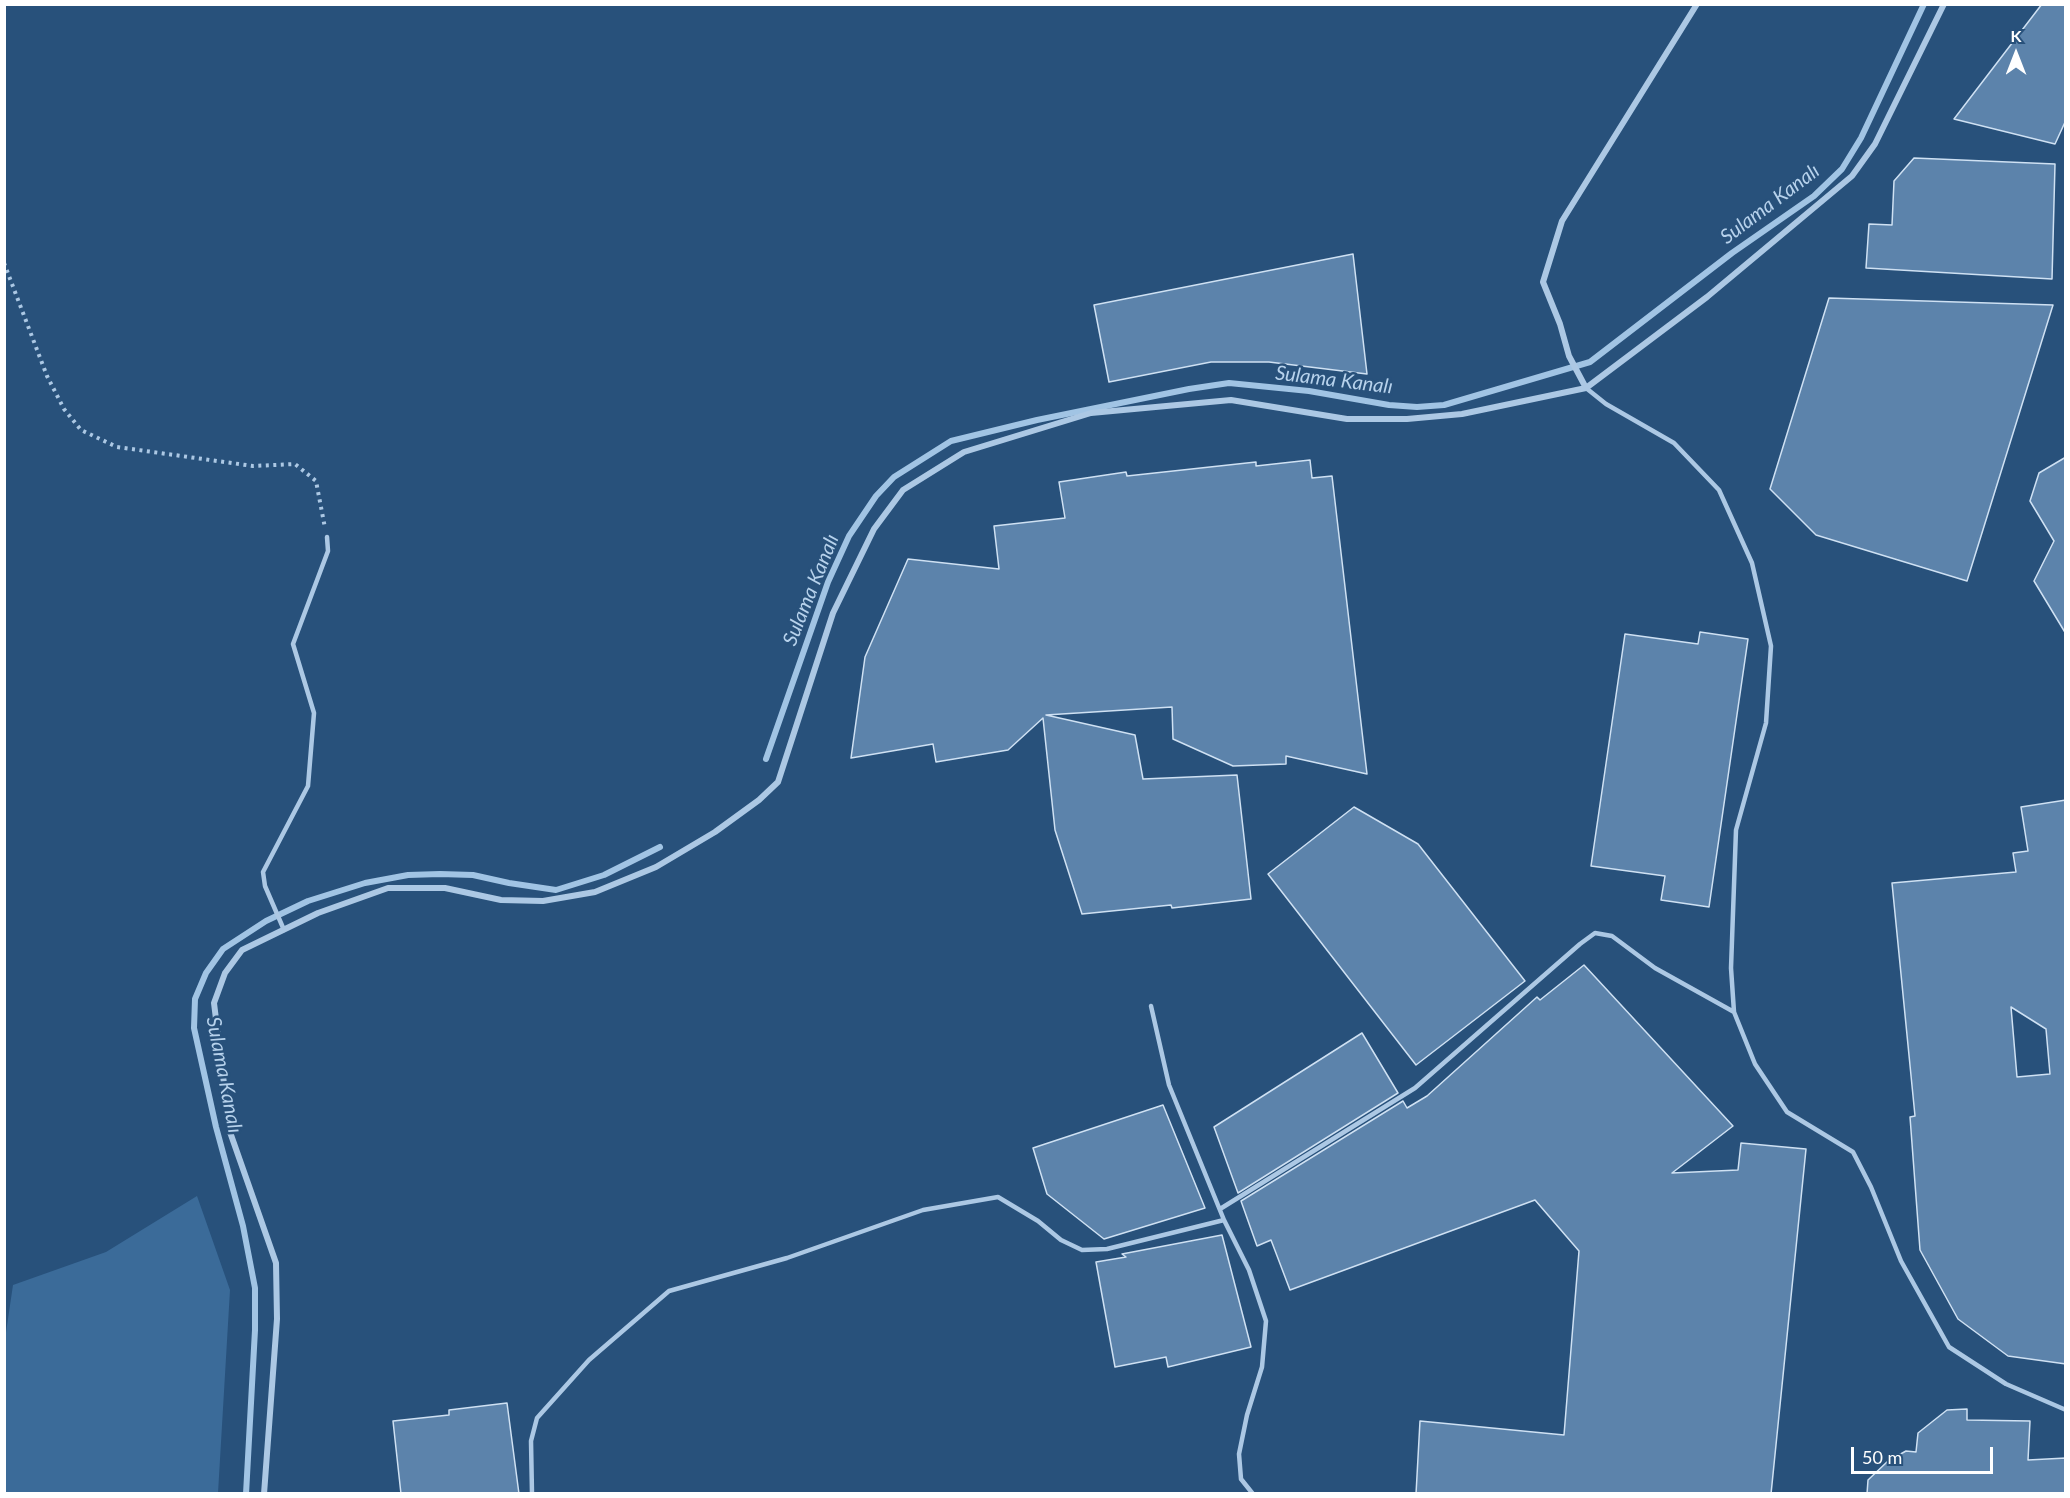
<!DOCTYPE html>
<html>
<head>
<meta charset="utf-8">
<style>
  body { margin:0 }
  #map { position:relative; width:2070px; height:1498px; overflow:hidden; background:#28517b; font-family:Lato,sans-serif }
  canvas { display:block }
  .frame { position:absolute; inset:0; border:6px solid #fff; pointer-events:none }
  .north { position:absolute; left:1986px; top:24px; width:60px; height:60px; -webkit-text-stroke:4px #28517b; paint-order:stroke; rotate:0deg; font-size:16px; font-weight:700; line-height:24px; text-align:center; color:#fff }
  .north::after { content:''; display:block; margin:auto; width:21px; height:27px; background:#fff; clip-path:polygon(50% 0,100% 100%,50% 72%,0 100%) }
  .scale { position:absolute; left:1851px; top:1447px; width:142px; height:27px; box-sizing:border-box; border:3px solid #fff; border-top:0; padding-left:8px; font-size:18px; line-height:21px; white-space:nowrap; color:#fff; -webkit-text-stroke:4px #28517b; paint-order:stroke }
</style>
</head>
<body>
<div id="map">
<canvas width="2070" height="1498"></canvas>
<div class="frame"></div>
<div class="north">K</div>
<div class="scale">50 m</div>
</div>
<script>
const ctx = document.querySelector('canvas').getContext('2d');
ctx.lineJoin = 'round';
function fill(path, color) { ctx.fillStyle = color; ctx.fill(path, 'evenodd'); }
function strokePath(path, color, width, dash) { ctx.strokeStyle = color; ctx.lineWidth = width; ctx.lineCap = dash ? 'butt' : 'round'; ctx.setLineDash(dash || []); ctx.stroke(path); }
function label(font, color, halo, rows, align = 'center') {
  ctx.font = font + ' Lato,sans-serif'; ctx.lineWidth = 5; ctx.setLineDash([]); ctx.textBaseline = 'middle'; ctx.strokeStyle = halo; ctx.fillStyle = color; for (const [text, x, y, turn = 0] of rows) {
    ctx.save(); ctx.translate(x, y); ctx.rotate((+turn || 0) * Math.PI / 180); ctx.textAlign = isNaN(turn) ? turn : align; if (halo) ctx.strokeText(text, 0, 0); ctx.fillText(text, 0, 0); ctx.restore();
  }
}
fill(new Path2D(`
  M197,1196L230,1290L218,1493H5L4,1346L13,1285L106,1252Z`), '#3b6b99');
strokePath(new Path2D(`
  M766,759L828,582L849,536L876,496L894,477L951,441L1037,420L1189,389L1229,383L1309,391L1389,405L1417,407L1444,405L1590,362L1732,253L1814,196L1842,169L1861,138L1924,4
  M246,1494L255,1330V1288L243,1226L216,1127L194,1028L195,999L206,973L223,949L266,921L308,901L365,883L408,875L440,874L473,875L509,883L556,890L604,875L660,847`), '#a1c4e4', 6);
const building = new Path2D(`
  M2042,4H2066V120L2055,144L1954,119Z
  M1914,158L2055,164L2052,279L1866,268L1869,224L1892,225L1894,181Z
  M1353,254L1367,374L1269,362H1211L1109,382L1094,305Z
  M1829,298L2053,305L1967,581L1816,535L1770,489Z
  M2066,457V634L2034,581L2054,541L2030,501L2039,473Z
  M1310,460L1312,478L1332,476L1367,774L1286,756V764L1233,766L1173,739L1172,707L1046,715L1135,735L1143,779L1237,775L1251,899L1172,908L1171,905L1082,914L1055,830L1043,718L1008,750L936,762L933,744L851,758L865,657L908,559L999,569L994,526L1065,518L1059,482L1126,472L1127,476L1256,462V466Z
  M1700,632L1748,639L1709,907L1661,900L1665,876L1591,866L1625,634L1698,644Z
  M2066,800V1364L2008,1356L1958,1319L1920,1250L1910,1117L1915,1116L1892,883L2016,872L2013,853L2028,851L2021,807ZM2011,1007L2046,1029L2050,1074L2017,1077Z
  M1354,807L1418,844L1525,981L1416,1065L1268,874Z
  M1584,965L1733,1126L1672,1173L1738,1170L1741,1143L1806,1149L1771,1494H1416L1420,1421L1564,1435L1579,1251L1535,1200L1290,1290L1271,1240L1257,1246L1241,1201L1403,1101L1407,1108L1427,1096L1537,997L1540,1000Z
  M1362,1033L1398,1093L1238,1193L1214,1127Z
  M1163,1105L1205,1208L1104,1239L1047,1194L1033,1148Z
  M1222,1235L1251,1347L1168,1367L1166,1357L1115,1367L1096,1262L1126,1257L1122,1254Z
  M507,1403L519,1494H401L393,1421L449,1415V1410Z
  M1967,1409V1420L2030,1421L2028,1460L2066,1458V1494H1867L1868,1480L1888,1461L1906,1451L1916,1452L1918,1433L1947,1410Z`);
fill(building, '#5c83ab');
strokePath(building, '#cfe1f3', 1.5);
strokePath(new Path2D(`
  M4,263L47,376L64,409L81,430L117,447L253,466L295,464L316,481L325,528`), '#acc8e4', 4, [3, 4.5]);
strokePath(new Path2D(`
  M1586,388L1606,404L1674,443L1719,490L1752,563L1771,646L1766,723L1736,830L1731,968L1734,1012L1755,1064L1787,1112L1853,1152L1871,1187L1901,1261L1949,1347L2006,1384L2066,1410
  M284,930L265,886L263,872L308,786L314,713L293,644L328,551L327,537
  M1151,1006L1169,1085L1224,1220L1249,1270L1266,1321L1262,1367L1247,1415L1239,1454L1241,1479L1253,1494
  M1220,1209L1415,1088L1580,944L1595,933L1612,936L1655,968L1734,1012
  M532,1494L531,1441L537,1418L589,1360L669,1291L787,1258L923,1210L998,1197L1038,1221L1061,1240L1082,1250L1107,1249L1224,1220`), '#acc8e4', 4.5);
strokePath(new Path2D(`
  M1586,388L1569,356L1560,324L1543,282L1562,221L1697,4
  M264,1494L277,1319L276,1263L230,1132L214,1003L225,973L242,950L318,913L388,888H445L501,900L543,901L595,892L656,867L715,832L759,800L778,782L833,613L874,529L903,490L964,452L1091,413L1231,400L1347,419H1407L1462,414L1586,388L1707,297L1852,176L1875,144L1944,4`), '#acc8e4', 6);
label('italic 20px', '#b7d2ec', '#28517b', [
  ["Sulama Kanalı",1770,204,-37],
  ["Sulama Kanalı",1334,380,7],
  ["Sulama Kanalı",811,590,-68],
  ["Sulama Kanalı",224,1075,79]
]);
</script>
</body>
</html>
